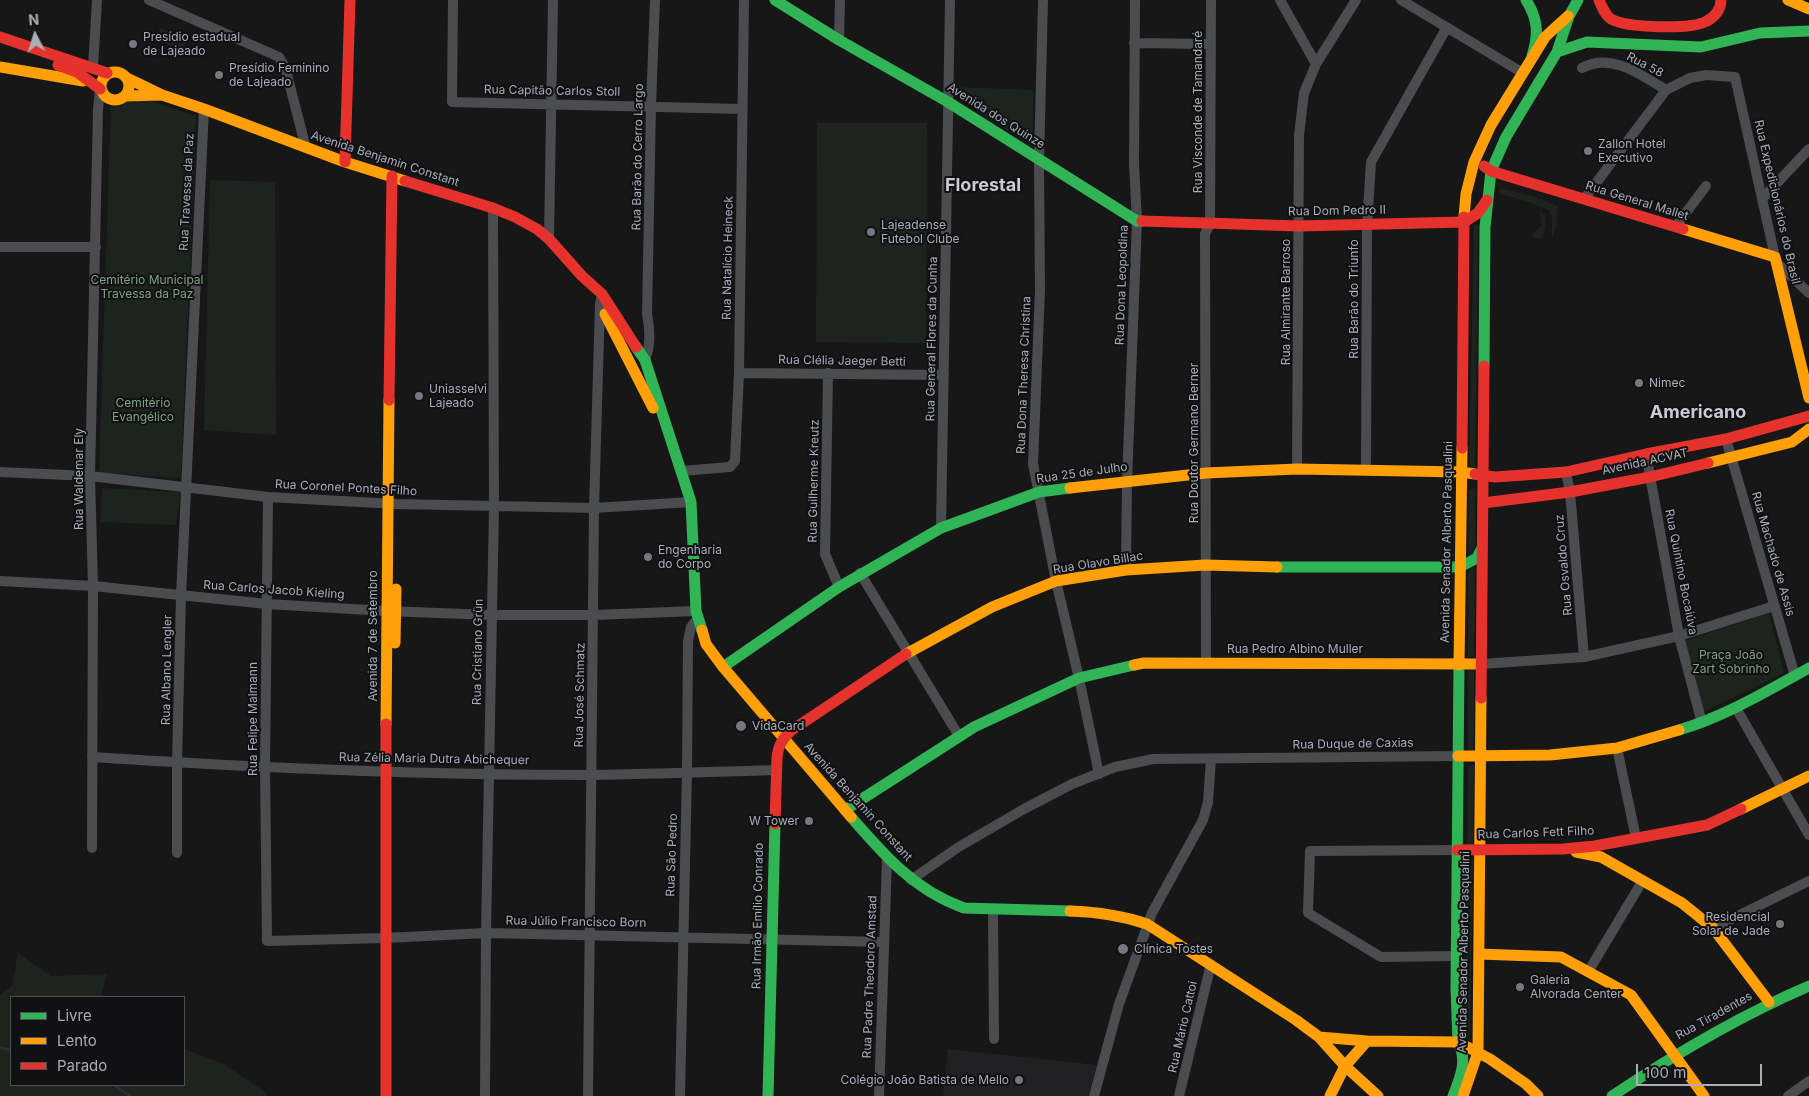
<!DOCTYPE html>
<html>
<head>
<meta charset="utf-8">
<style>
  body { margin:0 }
  #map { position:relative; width:1809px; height:1096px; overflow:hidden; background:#171717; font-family:Inter,sans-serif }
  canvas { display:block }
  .legend { position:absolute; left:10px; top:996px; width:175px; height:90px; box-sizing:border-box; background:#111113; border:1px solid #4d4f55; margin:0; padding:6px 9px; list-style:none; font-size:15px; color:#a8adb8 }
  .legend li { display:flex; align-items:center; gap:10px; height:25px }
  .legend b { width:25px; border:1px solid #4d4f55 }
  .north { position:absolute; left:10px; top:10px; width:50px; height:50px; -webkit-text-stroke:4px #111113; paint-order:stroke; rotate:355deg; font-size:14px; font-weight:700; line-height:20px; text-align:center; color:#a8adb8 }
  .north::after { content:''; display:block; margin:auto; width:18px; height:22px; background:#a8adb8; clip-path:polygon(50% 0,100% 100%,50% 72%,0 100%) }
  .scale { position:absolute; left:1636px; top:1064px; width:126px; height:22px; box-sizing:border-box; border:2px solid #a8adb8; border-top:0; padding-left:6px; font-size:15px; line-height:18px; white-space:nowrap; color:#a8adb8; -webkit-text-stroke:4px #111113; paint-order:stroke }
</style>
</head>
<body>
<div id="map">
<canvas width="1809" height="1096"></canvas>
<ul class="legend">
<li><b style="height:6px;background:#30b455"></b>Livre</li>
<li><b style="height:6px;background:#ff9f0a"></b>Lento</li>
<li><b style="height:6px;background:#e5322d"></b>Parado</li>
</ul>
<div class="north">N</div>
<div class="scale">100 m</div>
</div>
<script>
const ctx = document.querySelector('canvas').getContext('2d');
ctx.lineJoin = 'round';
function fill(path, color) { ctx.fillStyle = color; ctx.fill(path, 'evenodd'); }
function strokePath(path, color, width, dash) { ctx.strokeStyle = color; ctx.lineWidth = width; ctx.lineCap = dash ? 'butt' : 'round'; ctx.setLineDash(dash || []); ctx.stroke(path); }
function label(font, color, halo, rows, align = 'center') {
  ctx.font = font + ' Inter,sans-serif'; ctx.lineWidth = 4; ctx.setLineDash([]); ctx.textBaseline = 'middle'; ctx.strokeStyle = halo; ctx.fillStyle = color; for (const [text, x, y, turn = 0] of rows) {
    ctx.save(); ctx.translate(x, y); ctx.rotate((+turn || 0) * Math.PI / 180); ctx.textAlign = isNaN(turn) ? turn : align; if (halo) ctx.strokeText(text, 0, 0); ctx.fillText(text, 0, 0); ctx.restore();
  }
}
fill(new Path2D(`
  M948,1049L1097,1065L1088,1096H943Z`), '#212123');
fill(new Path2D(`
  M160,28L187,36L184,49L156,41Z
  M955,87L1033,90V147L956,97Z
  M148,100L196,116L181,478L99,473L111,103Z
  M817,123H927L926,343L816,342Z
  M210,180L275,182L276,435L204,430Z
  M1500,188L1535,197L1558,206L1557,224L1553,236L1552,237V217L1549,210L1526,201L1499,194Z
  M1539,211L1545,216C1547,224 1546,232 1541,239L1534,238L1532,234C1544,224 1543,225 1539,211Z
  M1474,226H1478L1475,471H1469Z
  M102,488L180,492L176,525L101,522Z
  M1475,488V553L1468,559L1469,490Z
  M1475,567L1474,657H1468V572Z
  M1769,613L1784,673L1704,712L1685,641Z
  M1468,670H1474V751H1468Z
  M1474,765L1473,844L1467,848L1468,767Z
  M1467,859H1473L1470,1029L1467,1044L1465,1029Z
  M18,953L51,976L107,974L101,997H11V1085H184V1049L222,1063L267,1093V1096H0V995L12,986Z`), '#1d241e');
strokePath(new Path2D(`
  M0,1048L11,1050
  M114,1085L130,1096`), '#2a3239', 2.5);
strokePath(new Path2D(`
  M149,0L279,57L285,67L306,148
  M453,0L452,102L742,109
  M1043,0L1039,161L1040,290L1033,464L1056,581L1079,678L1099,774
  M1280,0L1316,64
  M1401,0L1523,73
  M839,40L840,0
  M1134,43L1210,44
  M93,67L97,0
  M1582,68C1612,52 1641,75 1666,90
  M1584,199L1666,90L1690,78L1706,75L1735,77L1775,257
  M1762,199L1809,149
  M1675,227L1706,186
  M549,239L553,0
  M0,247H96
  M1776,262L1809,293
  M645,360C651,345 650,331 647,314L651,106L655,0
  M739,373L944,375
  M828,373L825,554L839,587
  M1726,439L1795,676
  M1646,454L1679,636L1702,723
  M1297,469L1299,135L1304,93L1316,64L1356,0
  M1366,470L1367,225L1371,162L1447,27
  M682,471L730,467L735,461L739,373L744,0
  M0,472L90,476L268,497L396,504L594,508L691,502
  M1566,472L1570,492L1584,657
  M268,497L265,766L267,941L386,938L486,933L884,942
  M941,528L950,0
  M1126,570L1127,481L1137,221L1134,164L1135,0
  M860,573L959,736
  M0,581L93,586L267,604L386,611L491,615H594L696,611
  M1206,662L1205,234L1210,224L1211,0
  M1481,664L1584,657L1679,636L1774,606
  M1736,708L1809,835
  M1617,748L1636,838
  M92,757C257,768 424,775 590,775C652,774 714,772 776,770
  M92,848L93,586L90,476L98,109L100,89
  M177,853V763L181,596L204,109
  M911,880L957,848L1024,809L1072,784L1115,767L1153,759L1458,756
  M993,909L994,1039
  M1713,928L1809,881
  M1456,956L1381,957L1308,913L1310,851L1457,850
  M1588,972L1643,880
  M485,1096L486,933L494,506L493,208
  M588,1096L594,508L600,304L602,294
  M680,1096L687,772L688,641L691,627L698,618
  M879,1096L887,859
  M1094,1096L1119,1004L1152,913L1203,820L1208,802L1211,759
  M1179,1096L1211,964
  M1788,1096L1809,1081`), '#4b4c50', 10);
strokePath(new Path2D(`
  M775,0L839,40L948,102L1137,221H1142
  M1526,0C1538,19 1539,34 1532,56
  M1557,52L1587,42L1701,47L1760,33L1809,31
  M636,347L645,360L691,502L696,611L702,630
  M1484,366L1485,227L1491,171L1506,137L1557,52L1569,16L1578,0
  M1277,567H1460L1477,558L1482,548
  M723,667L839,587L941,528L1039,492L1070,488
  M1679,730C1726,716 1767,691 1809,668
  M845,810L974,727L1079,678L1134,665
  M851,817C884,855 915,891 964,908L1070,911
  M768,1096L775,824
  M1453,1096C1460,1078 1468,1060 1458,1042L1456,988L1459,665
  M1612,1096C1675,1054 1739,1016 1809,986`), '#30b455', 11);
strokePath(new Path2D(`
  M1788,0L1809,9
  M0,67L83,81
  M101 86a14 14 0 1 1 28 0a14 14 0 1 1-28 0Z
  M127,78L162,95L204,109L345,162L405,181
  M125,96L161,95
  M1464,217L1466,194L1474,162L1491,125L1545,37L1568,16
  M1683,229L1775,257L1809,398
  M605,314L653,408
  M1708,463L1792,442L1809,429
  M1070,488L1206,473L1297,469L1461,472L1475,474
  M702,630L706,644L723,667L851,817
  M395,643L396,589
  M906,654L992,607L1056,581L1126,570L1205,565L1277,567
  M1134,665L1144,663L1481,664
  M1459,665L1462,448
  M386,724L389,400
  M1458,756L1550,755L1617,748L1679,730
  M1741,809L1809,776
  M1576,852L1601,857L1682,903L1713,928L1769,1002
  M1070,911C1098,912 1121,915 1147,924L1296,1020L1319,1037L1345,1066L1378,1096
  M1479,954L1561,957L1631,995L1704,1096
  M1319,1037L1367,1041L1458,1042L1490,1059L1526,1084L1538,1096
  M1330,1096L1345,1066L1367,1041
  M1463,1096L1478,1052L1481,698`), '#ff9f0a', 11);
strokePath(new Path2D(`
  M1599,0C1602,7 1605,15 1611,19C1627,28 1691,30 1707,21C1715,17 1721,9 1721,0
  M0,37L107,73
  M58,65L77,72L100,89
  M345,162L350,0
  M1484,166L1491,171L1683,229
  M405,181L493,208L515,217L537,229L549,239L582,276L602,294L636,347
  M1142,221L1299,226L1464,222L1478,213L1487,200
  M389,400L392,176
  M1462,448L1464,217
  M1475,474L1495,477L1566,472L1646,454L1726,439L1809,416
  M1483,503L1570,492L1650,477L1708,463
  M1481,698L1484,366
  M775,824L777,758C778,745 783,738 792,730L906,654
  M1457,850L1563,849L1595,846L1707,825L1741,809
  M386,1096V724`), '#e5322d', 11);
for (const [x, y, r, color] of [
  [133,44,5,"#757880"],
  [219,75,5,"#757880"],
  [1588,151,5,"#757880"],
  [871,232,5,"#757880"],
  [1639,383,5,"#757880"],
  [419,396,5,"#757880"],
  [648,557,5,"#757880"],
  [741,726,6,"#757880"],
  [809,821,5,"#757880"],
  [1780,924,5,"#757880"],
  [1123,949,6,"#757880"],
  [1520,987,5,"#757880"],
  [1019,1080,5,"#757880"]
]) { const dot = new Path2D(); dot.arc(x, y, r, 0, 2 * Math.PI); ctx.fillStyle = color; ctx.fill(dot); strokePath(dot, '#111113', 2); }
label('12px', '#a8adb8', '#111113', [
  ["Presídio estadual",143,37],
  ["de Lajeado",143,51],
  ["Presídio Feminino",229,68],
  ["de Lajeado",229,82],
  ["Zallon Hotel",1598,144],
  ["Executivo",1598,158],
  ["Lajeadense",881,225],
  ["Futebol Clube",881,239],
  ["Nimec",1649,383],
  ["Uniasselvi",429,389],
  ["Lajeado",429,403],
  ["Engenharia",658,550],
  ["do Corpo",658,564],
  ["VidaCard",752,726],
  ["W Tower",799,821,"right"],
  ["Residencial",1770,917,"right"],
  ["Solar de Jade",1770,931,"right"],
  ["Clínica Tostes",1134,949],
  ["Galeria",1530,980],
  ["Alvorada Center",1530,994],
  ["Colégio João Batista de Mello",1009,1080,"right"]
], 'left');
label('12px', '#a8adb8', '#111113', [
  ["Rua 58",1645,65,28],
  ["Rua Capitão Carlos Stoll",552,91,1],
  ["Rua Visconde de Tamandaré",1198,112,-90],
  ["Avenida dos Quinze",996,116,32],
  ["Rua Barão do Cerro Largo",638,157,-89],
  ["Avenida Benjamin Constant",385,159,18],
  ["Rua Travessa da Paz",187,192,-87],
  ["Rua General Mallet",1637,201,17],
  ["Rua Expedicionários do Brasil",1777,202,77],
  ["Rua Dom Pedro II",1337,211,-1],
  ["Rua Natalício Heineck",728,258,-89],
  ["Rua Dona Leopoldina",1122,285,-88],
  ["Rua Barão do Triunfo",1354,299,-90],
  ["Rua Almirante Barroso",1286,302,-90],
  ["Rua General Flores da Cunha",932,339,-89],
  ["Rua Clélia Jaeger Betti",842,361,1],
  ["Rua Dona Theresa Christina",1024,375,-88],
  ["Rua Doutor Germano Berner",1194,443,-90],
  ["Avenida ACVAT",1645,462,-12],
  ["Rua 25 de Julho",1082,473,-8],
  ["Rua Waldemar Ely",79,479,-90],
  ["Rua Guilherme Kreutz",814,481,-89],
  ["Rua Coronel Pontes Filho",346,488,3],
  ["Avenida Senador Alberto Pasqualini",1447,542,-89],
  ["Rua Machado de Assis",1773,554,74],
  ["Rua Olavo Billac",1098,563,-9],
  ["Rua Osvaldo Cruz",1564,565,-95],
  ["Rua Quintino Bocaiúva",1681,572,79],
  ["Rua Carlos Jacob Kieling",274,590,4],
  ["Avenida 7 de Setembro",373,636,-90],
  ["Rua Pedro Albino Muller",1295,649],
  ["Rua Cristiano Grün",478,652,-89],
  ["Rua Albano Lengler",167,670,-89],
  ["Rua José Schmatz",580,695,-89],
  ["Rua Felipe Malmann",253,719,-90],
  ["Rua Duque de Caxias",1353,744,-1],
  ["Rua Zélia Maria Dutra Abichequer",434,759,1],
  ["Avenida Benjamin Constant",858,802,48],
  ["Rua Carlos Fett Filho",1536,833,-2],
  ["Rua São Pedro",672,855,-88],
  ["Rua Irmão Emílio Conrado",758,916,-89],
  ["Rua Júlio Francisco Born",576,922,1],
  ["Avenida Senador Alberto Pasqualini",1464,952,-89],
  ["Rua Padre Theodoro Amstad",870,977,-88],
  ["Rua Tiradentes",1714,1016,-29],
  ["Rua Mário Cattoi",1183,1027,-77]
]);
label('12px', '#7fa381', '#111113', [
  ["Cemitério Municipal",147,280],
  ["Travessa da Paz",147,294],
  ["Cemitério",143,403],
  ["Evangélico",143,417],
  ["Praça João",1731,655],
  ["Zart Sobrinho",1731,669]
]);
label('bold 18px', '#c9ccd4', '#111113', [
  ["Florestal",983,186],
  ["Americano",1698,413]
]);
</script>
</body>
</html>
